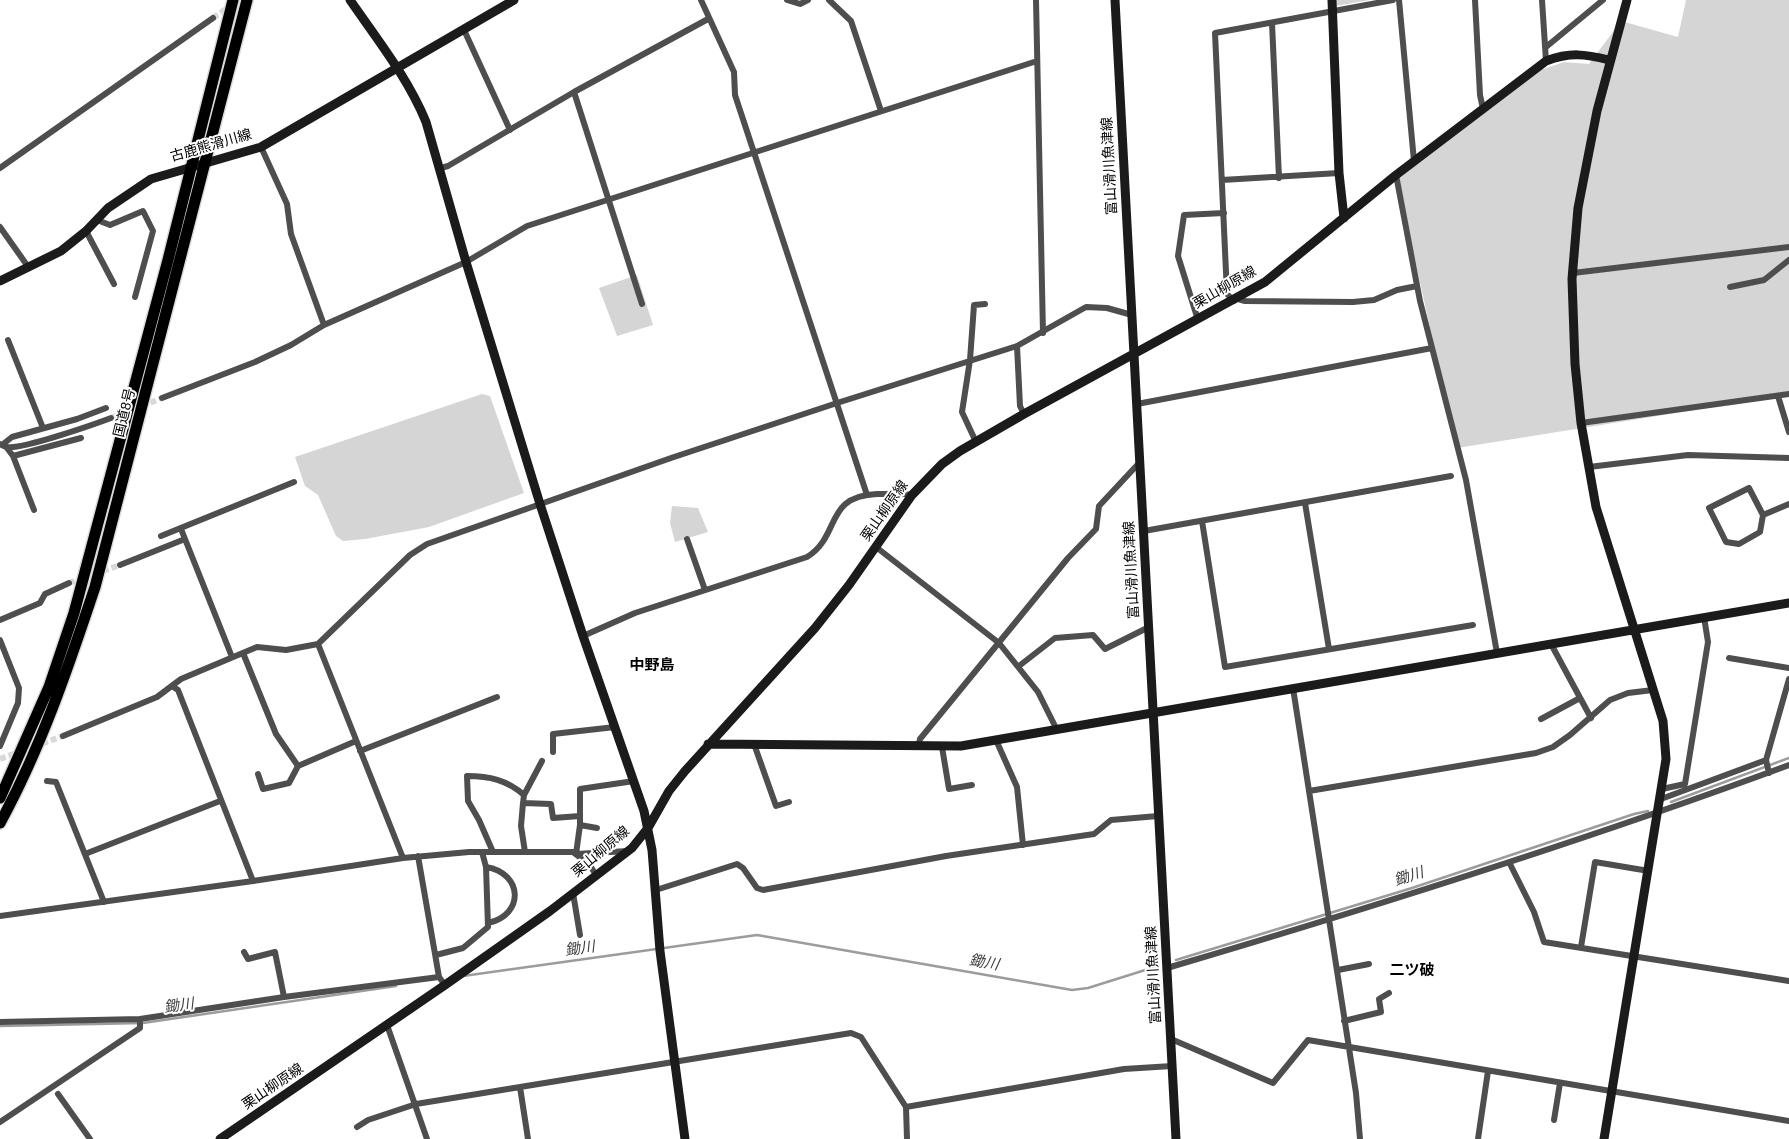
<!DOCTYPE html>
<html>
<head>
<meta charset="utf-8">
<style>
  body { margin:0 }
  canvas { display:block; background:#fff }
</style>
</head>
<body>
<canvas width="1789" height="1139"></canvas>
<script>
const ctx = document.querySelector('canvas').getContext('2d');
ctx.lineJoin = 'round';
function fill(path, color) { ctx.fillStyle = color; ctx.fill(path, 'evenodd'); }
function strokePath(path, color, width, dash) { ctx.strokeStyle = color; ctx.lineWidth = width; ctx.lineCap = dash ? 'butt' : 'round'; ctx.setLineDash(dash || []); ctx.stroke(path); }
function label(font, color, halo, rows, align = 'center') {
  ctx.font = font + ' Arial,"Noto Sans JP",sans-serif'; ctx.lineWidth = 4; ctx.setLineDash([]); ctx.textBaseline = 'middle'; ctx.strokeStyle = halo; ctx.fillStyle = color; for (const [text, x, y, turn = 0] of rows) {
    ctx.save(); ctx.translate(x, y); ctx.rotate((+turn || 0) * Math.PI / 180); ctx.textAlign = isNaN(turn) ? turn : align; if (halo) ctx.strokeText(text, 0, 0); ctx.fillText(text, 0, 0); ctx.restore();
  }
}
fill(new Path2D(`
  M1336,0H1370L1336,6Z
  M1686,0H1789V395L1457,448L1396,175L1526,75L1564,62L1589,64L1621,21L1678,37Z
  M637,275L653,325L617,336L599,288Z
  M482,394L490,396L524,493L429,527L365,539L343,541L336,536L318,495L305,486L295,457Z
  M672,506L698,508L708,532L675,542L670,523Z`), '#d5d5d5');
strokePath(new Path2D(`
  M1671,802L1789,758
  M1176,960L1412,888L1634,814L1648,811
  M463,976L757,935L1072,990L1088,988L1158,966
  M0,1026L143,1023L396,986`), '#9c9c9c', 2.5);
strokePath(new Path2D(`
  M213,18L239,0
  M142,406L162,398
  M111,418L128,411
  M69,583L120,565
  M0,759L63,736`), '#d9d9d9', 6, [6, 3]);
const highway = new Path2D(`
  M0,798L49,687L74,613L168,260L233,0
  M0,823C41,748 68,668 95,587L247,0`);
strokePath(highway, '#dbdbdb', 14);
strokePath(new Path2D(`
  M701,0L734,72L735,95L867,495
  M787,0L800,4L808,0
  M829,0L851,21L881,111
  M1036,0L1043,333
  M1399,0L1414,161
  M1475,0L1480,95L1483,109
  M1542,0L1546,61
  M1272,23L1279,178
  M464,30L510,130
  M1546,47L1603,0
  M574,92L642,304
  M261,147L287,204L291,234L324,325
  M0,168L213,18
  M441,168L448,166L574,92L708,19
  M1396,175L1420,301L1466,480L1497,653
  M1222,180L1339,173
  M97,220L110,225L143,211L153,231L135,297
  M0,227L29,268
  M86,231L114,284
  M1573,273L1789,247
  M1730,287L1764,280L1789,260
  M1238,299L1245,301L1353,302L1374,300L1397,290L1417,286
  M1234,301L1227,294L1215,33L1393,0
  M1198,320L1178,256L1184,215L1224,213
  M8,340L43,428
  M1017,346L1020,406L1024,414
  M1778,396L1789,432
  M162,398L255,362L291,345L324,325L466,262L527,226L1037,61
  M1137,404L1432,348
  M1581,423L1789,394
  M976,442L962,412L970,360L974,305L985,304
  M0,444C2,445 4,447 7,447C21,450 95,424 111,418
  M2,445L12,437L77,419L106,408
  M7,448L13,456L81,438
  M13,456L34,510
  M1589,467L1688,455L1789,458
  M1749,488L1763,515L1760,532L1739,544L1726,542L1709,508Z
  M1305,503L1329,649
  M1763,515L1789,504
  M1202,521L1225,667L1473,625
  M1144,531L1451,476
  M161,536L294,482
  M185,539L232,657
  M687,539L705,590
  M876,547L999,643L1038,692L1057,730
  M120,565L185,539L181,529
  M0,620L40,603L45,594L69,583
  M583,636L635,613L807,557C841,536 824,496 877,494C888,494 900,493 912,495
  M0,640L19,688L18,703L0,746
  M318,644L403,858
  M1551,644L1591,718
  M243,653L276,734L298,766
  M1729,658L1789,668
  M1019,666L1055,638L1093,635L1105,649L1149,627
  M172,686L178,690L253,881L403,858L469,852H573L589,864L596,875
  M1293,688L1356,1093L1360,1139
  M1541,719L1580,698
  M63,736L157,697L181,679L257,647L286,650L318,644L410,555L427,544L671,458L837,403L1017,346L1086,307L1107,308L1132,315
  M996,740L1017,787L1023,845
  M754,744L776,806L789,802
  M918,747L920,739L1068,558L1096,529L1099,506L1140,462
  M942,747L949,789L972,785
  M360,751L497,697
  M553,752V734L615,727
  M1766,760L1789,679
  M258,774L263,789L289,783L298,766L356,741
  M47,781L56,782L104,902
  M1662,789L1685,784L1708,642L1704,617
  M1309,791L1536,753L1553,747L1570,735L1610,700L1628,693L1653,690
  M524,795L542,761
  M1661,799L1766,760L1769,773
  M580,816V789L634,781
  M597,828L580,825L576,854L628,851
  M493,852L479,820L468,801L467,776C489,776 507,780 524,795L523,803
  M525,852L521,826L523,803L551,804L553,818L580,816V825
  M85,854L220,801
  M418,856L439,977L445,985
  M1510,864L1534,912L1544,942L1789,981
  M486,867C523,873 525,915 488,923
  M656,890L737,864L743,868L757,888L763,890L946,856L1094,834L1111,820L1158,816
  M573,893L580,935
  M0,916L253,881
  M1581,947L1595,862L1649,871
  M244,952L248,959L275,952L284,997L439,977
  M436,955L463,948L488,927L486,867L482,852
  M1167,968C1377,906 1584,841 1789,765
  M1338,970L1369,964
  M1344,1021L1381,1012L1379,999L1389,993
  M0,1022L140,1019
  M387,1025L427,1139
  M1171,1039L1273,1083L1308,1040L1789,1121
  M520,1087L528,1139
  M58,1094L90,1139
  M906,1107L1124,1069L1172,1066
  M1554,1120L1560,1083
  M0,1122L140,1028V1019L284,997
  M357,1127L368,1120L416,1104L851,1033L861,1037L906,1107L907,1139
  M1478,1139L1488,1071`), '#4e4e4e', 6);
strokePath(new Path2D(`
  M350,0C377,39 408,78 426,122L466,262L540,504L583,636L644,811L652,850L660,951L685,1139
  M1115,0L1176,1139
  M1332,0L1339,173L1344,218
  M0,281L61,251L86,231L108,208L151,179L261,147L514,0
  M708,744L961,746L1789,603
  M220,1139L445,985L550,911L632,848L648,828L669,791L685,771L815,628L849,585L912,495L942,464L960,451L1024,414L1265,282L1396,175L1546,61C1570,52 1585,54 1609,60
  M1604,1139L1666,759L1663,721L1596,507L1581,423L1575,364L1572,279L1578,208L1597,111L1627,0`), '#1b1b1b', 9);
strokePath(highway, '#000', 11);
label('14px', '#000', '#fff', [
  ["古鹿熊滑川線",211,146,-16],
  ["富山滑川魚津線",1110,166,-93],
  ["栗山柳原線",1225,288,-30],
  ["国道8号",125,413,-76],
  ["栗山柳原線",885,511,-55],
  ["富山滑川魚津線",1132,570,-93],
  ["栗山柳原線",601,852,-40],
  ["富山滑川魚津線",1154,975,-93],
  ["栗山柳原線",273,1087,-34]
]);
label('bold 15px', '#000', '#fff', [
  ["中野島",652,666],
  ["二ツ破",1412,971]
]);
label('italic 15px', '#3d3d3d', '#fff', [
  ["鋤川",1409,877,-18],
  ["鋤川",580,949,-8],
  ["鋤川",984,963,10],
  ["鋤川",179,1006,-8]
]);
</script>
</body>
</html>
